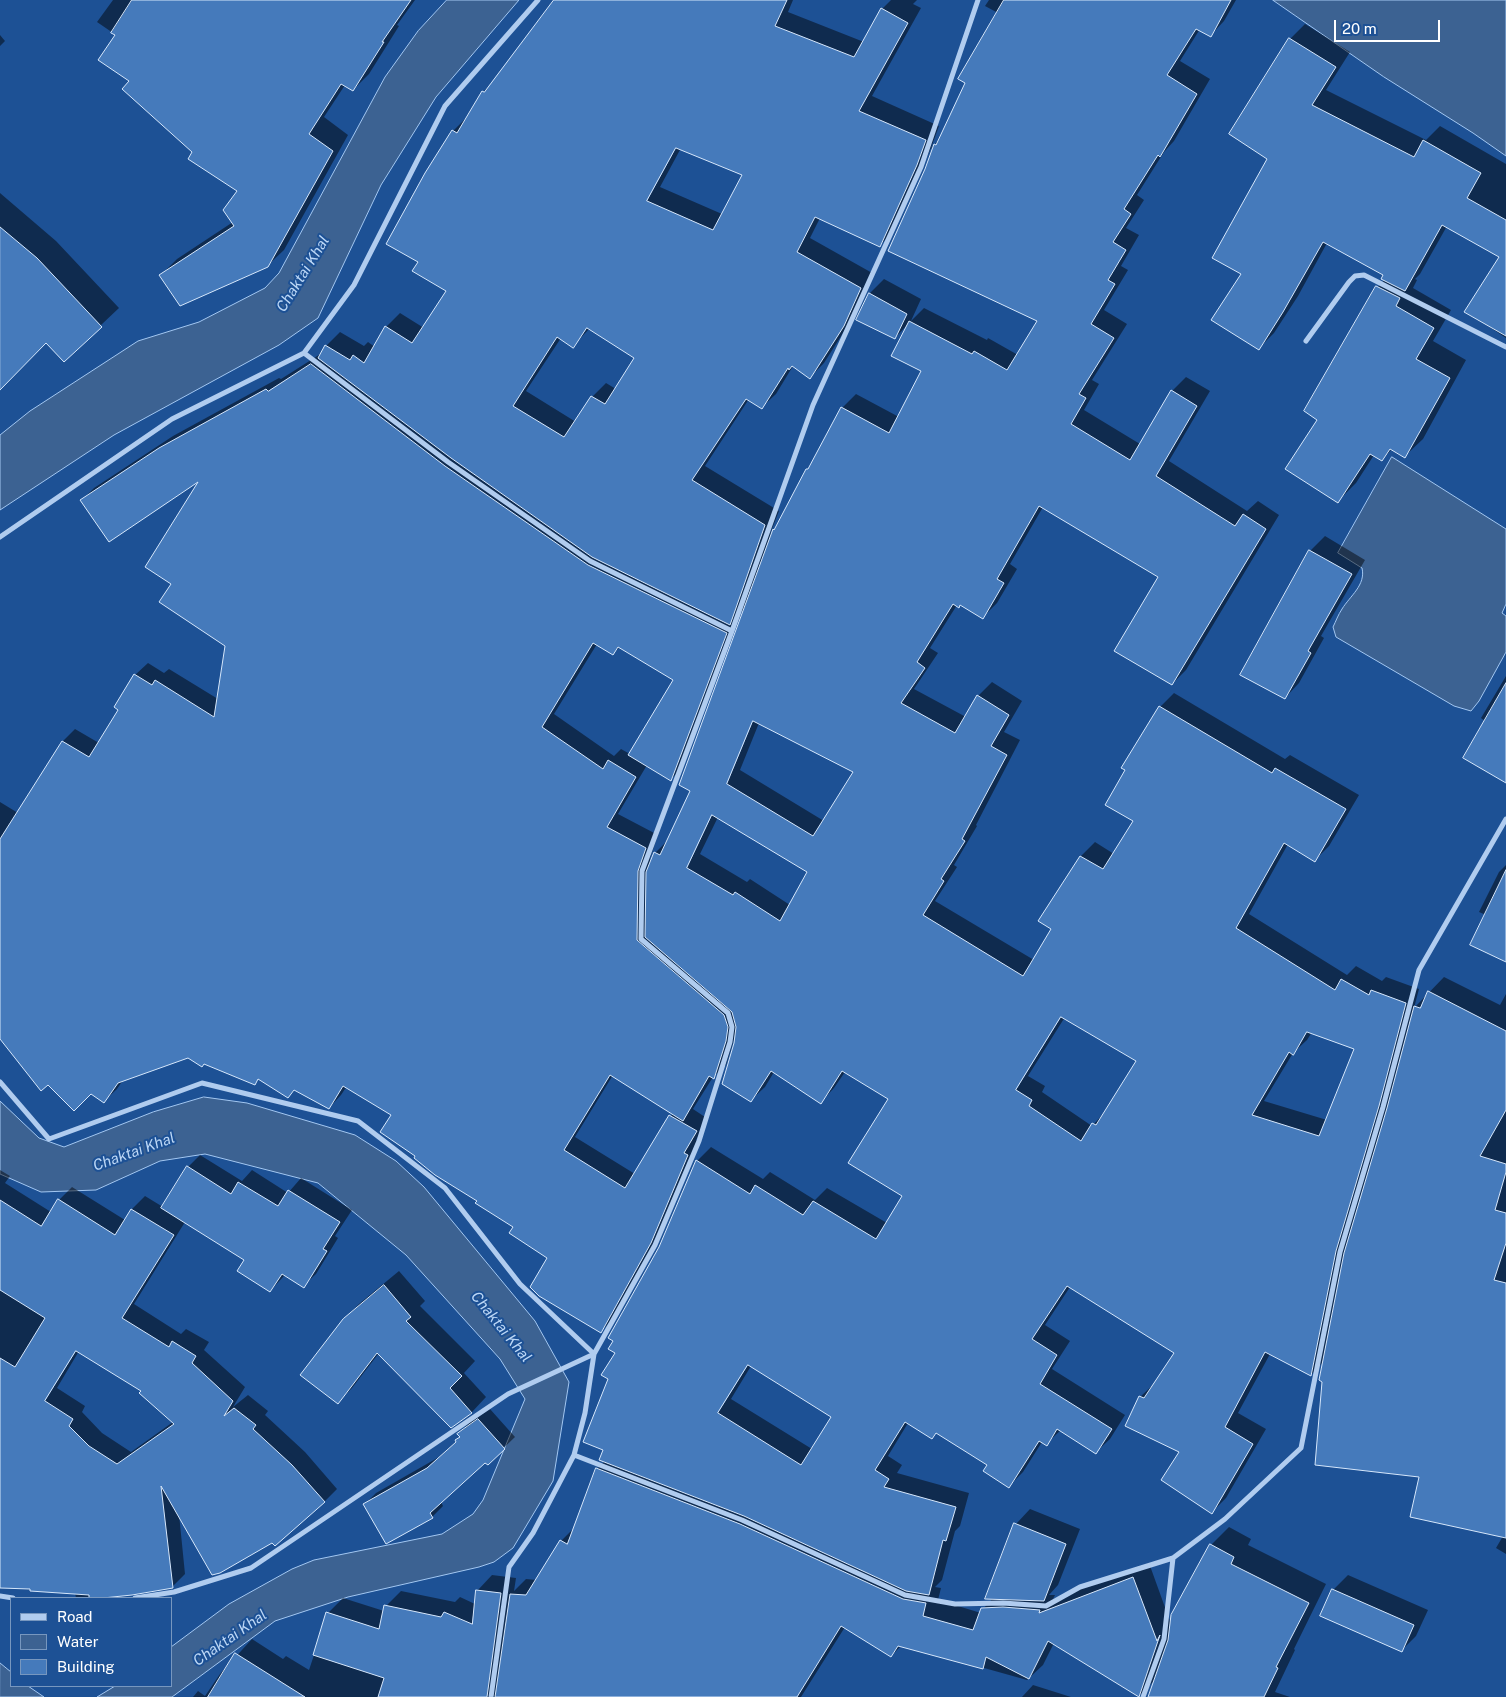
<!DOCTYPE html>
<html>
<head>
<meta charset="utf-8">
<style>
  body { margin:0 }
  #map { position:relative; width:1506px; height:1697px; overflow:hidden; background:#1d5195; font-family:"Public Sans",sans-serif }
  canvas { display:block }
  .legend { position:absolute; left:10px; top:1597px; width:162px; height:90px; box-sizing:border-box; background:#1d5195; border:1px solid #7797bf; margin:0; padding:6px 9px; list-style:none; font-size:15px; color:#fff }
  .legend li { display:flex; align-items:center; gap:10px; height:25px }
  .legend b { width:25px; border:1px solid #7797bf }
  .scale { position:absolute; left:1334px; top:20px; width:106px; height:22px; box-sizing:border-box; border:2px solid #fff; border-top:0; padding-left:6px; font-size:15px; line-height:18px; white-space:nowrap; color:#fff; -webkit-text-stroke:4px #1d5195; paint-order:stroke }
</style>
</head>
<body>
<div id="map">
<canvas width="1506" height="1697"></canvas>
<ul class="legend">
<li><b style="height:6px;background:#b0ccef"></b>Road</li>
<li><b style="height:14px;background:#3c6292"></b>Water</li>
<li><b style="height:14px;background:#457abb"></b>Building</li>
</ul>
<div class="scale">20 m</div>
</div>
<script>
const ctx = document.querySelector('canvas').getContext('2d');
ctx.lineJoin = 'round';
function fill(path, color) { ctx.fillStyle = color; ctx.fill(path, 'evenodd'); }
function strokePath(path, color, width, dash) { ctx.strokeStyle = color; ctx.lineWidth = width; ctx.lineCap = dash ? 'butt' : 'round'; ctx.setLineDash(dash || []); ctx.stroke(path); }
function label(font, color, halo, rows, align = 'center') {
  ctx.font = font + ' "Public Sans",sans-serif'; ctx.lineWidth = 4; ctx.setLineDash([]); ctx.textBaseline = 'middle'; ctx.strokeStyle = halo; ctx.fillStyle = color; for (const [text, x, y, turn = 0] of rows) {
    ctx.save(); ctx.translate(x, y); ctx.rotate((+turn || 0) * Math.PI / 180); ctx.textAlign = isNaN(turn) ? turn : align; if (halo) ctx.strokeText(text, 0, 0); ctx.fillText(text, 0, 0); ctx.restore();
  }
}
const water = new Path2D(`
  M447,0H519L436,97L381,185L318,318L279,345L114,435L0,510V435L30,411L138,341L199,322L265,288L279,273L385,77L418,31Z
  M1273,0H1506V156L1473,133L1384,77Z
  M1392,457L1506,529V604L1502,613L1506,616V652L1479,701L1471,711L1454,706L1336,637L1333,627C1336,621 1338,615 1342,609C1350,596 1366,585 1362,568L1338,553Z
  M204,1097L247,1103L355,1135L396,1161L424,1187L535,1321L569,1382L553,1481L513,1548L494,1562L479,1567L348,1597L275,1621L172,1697H97L115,1686H171V1647L229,1604L292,1569L314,1560L442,1534L473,1514L483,1500L525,1399L500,1359L406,1255L318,1183L205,1154L160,1161L96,1190L41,1192L0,1174V1101L39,1138L64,1147L153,1112Z
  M0,1663L11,1672V1686H28L44,1697H0Z`);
fill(water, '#3c6292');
strokePath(water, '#a3c7f1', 1);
fill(new Path2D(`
  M113,0H415L397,25L399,26L369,74L353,90L345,85L324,117L348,135L284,250L267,266L161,275L177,259L233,222L239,191L194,152L131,81L116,35L97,22Z
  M562,0H793L788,12L864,42L882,9L891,0H917L913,4L921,8L872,96L939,126L931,148L940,139L998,13L985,6L989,0H1236L1224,21L1211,35L1200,29L1180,61L1210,79L1174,141L1164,152L1137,195L1144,200L1126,228L1139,235L1121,266L1128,270L1104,310L1127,324L1092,380L1099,384L1084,410L1140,444L1172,391L1186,377L1210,391L1169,461L1247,511L1258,501L1279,515L1186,670L1172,684L1160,577L1043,507L1010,564L1017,569L997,603L983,617L961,604L957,605L930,648L938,653L914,689L966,717L978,696L992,682L1022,701L1004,732L1020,740L976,825L977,826L954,865L957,867L935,901L1034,960L1053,929L1040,921L1081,856L1095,842L1114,854L1135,820L1160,707L1174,693L1285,759L1290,755L1359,795L1329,846L1315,860L1288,844L1249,914L1347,975L1356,966L1382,981L1386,977L1419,989L1414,1008L1444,977L1500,1005L1506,994V1554L1496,1548L1503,1536L1420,1476L1324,1361L1311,1375L1270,1354L1238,1413L1266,1429L1226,1498L1212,1512L1181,1452L1140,1397L1155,1383L1175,1352L1070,1287L1045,1325L1070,1341L1052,1369L1125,1415L1110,1439L1096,1452L1061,1430L1046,1444L1042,1442L1023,1472L1009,1486L989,1464L937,1432L932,1438L908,1423L888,1456L902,1465L897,1473L969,1493L960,1526L955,1531L942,1580L935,1587L941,1588L938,1600L981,1613L983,1609L993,1598L1016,1524L1030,1509L1080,1529L1058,1585L1049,1595H1055L1053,1599L1149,1563L1171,1624L1211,1545L1229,1527L1251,1539L1248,1545L1326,1584L1294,1649L1295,1650L1275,1692L1290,1697H1149L1155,1680L1139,1696L1054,1643L1043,1665L1027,1680L902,1645L891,1656L845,1627L801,1697H193L198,1691L205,1696L220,1674L252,1639L283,1659L286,1656L309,1670L328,1613L343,1598L384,1611L386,1606L401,1591L455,1602L460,1597L475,1604L477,1591L492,1575L516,1578L514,1591L526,1579L537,1580L561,1541L575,1527L597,1469L605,1461L610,1379L616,1353L697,1161L711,1147L763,1179L770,1172L815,1200L827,1188L887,1223L904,1196L890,1099L845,1072L834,1088L821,1102L774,1072L765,1087L751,1100L735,1036L726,1065L713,1077L693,1109L708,1119L696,1140L700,1142L663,1229L613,1319L601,1331L549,1257L515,1227L416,1156L393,1115L347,1086L341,1095L329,1108L296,1089L288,1096L259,1078L254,1084L188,1057L123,1080L117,1089L104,1101L0,1037V802L18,813L63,741L75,729L99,743L120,710L135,675L148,663L164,673L169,669L218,699L226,645L173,583L202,477L82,500L94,488L173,436L279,378L281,379L322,353L326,346L340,332L364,346L368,342L375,347L386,327L400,313L424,328L448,290L420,261L426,173L453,131L467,117L483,92L496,79ZM681,148L744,174L722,214L660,187ZM931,148L933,149L926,169L1038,320L1018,355L988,338L987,340L924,308L911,321L921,299L884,279L870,293L858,319L895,338L908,324L923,371L899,417L856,394L842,408L778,527L770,534L779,511L705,466L749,399L762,407L776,394L793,366L810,377L824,363L857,311L874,274L810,238L820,218L879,246L893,232ZM590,328L635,358L616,389L606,383L592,397L576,422L526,391L561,338L573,346ZM746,607L691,791L669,839L655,853L650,866V858L658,835L618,814L647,765L671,779L683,767L734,619ZM597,644L613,653L620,647L674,680L630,754L621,749L614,756L554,714ZM759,723L855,772L824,821L740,770ZM718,817L809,872L790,905L750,879L747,882L700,854ZM1065,1017L1137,1061L1105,1112L1092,1126L1042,1092L1045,1086L1028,1076ZM1312,1032L1355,1048L1327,1120L1264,1101L1293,1053L1307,1040ZM613,1075L673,1113L635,1174L575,1137ZM751,1366L832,1417L812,1449L731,1399Z
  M1305,24L1350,52L1326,90L1426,140L1440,126L1506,164V338L1466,311L1501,257L1447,226L1420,274L1415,279L1417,280L1413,288L1451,310L1433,341L1466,360L1423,439L1405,456L1392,449L1382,460L1374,455L1356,483L1338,501L1319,419L1378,287L1385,279L1384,275L1327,243L1298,296L1274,333L1258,349L1242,273L1269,159L1290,39Z
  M0,35L5,41L0,46Z
  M0,193L56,241L119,308L64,360L46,341L0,389Z
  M1325,536L1365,560L1321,636L1324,638L1299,683L1285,698L1242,674L1310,551Z
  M1506,676V781L1485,721L1481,718Z
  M1506,865V960L1486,915L1479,912L1499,872Z
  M200,1155L242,1181L252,1170L288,1193L301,1178L352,1210L335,1236L338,1238L316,1274L303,1286L285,1275L270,1291L246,1260L185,1222L134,1304L181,1334L186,1329L209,1342L204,1350L245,1387L233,1407L248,1395L268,1411L265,1415L305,1452L337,1489L324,1502L272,1542L179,1514L185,1574L172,1587L132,1594L91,1598H76L75,1593L31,1587H0V1170L10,1176L5,1183L51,1212L59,1200L72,1187L125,1220L132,1209L145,1196L163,1207L188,1167ZM79,1351L142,1391L173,1422L131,1452L102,1433L82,1412L85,1406L57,1388Z
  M399,1271L425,1301L420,1306L475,1361L464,1373L486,1397L472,1412L451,1426L379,1353L352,1388L338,1402L344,1320L359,1304Z
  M490,1409L515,1437L488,1463L485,1461L441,1502L443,1506L432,1517L365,1504L376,1493L439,1457L457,1441L461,1436L459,1434L469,1423Z
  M1348,1575L1428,1610L1416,1636L1402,1650L1322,1615L1333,1590Z
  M1033,1685L1071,1697H1022Z`), '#0007');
const building = new Path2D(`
  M132,0H411L382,42H384L353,91L341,84L309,134L333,151L268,267L180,306L159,275L234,226L223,210L237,191L188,159L192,152L122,89L129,81L98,60L115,35L111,33Z
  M554,0H787L775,26L854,57L881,8L908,23L859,111L926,140L917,165L880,247L815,217L797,252L861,288L844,326L810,379L792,366L789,370L788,368L762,409L746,399L692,480L765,525L730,625L592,557L451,458L318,358L325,345L350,360L353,355L364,363L385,326L412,343L446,291L412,271L418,262L386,244L425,173L452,130L457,133L482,91L484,92ZM676,148L742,175L713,230L647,201ZM587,328L634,358L605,404L591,396L564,437L513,406L557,337L573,348Z
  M1004,0H1231L1211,37L1196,29L1167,75L1197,94L1160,157L1158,155L1124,209L1131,214L1113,242L1126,250L1108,280L1115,284L1091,324L1114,338L1079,394L1086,398L1071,424L1130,460L1171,390L1197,406L1156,476L1235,526L1243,514L1266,529L1172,685L1114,651L1158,577L1039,506L997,579L1004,583L983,619L960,605L959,608L953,604L917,662L925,668L901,703L955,733L977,695L1009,715L991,746L1007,755L962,839L965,841L941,879L944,881L923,915L1023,976L1051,929L1038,921L1080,856L1103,869L1133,821L1105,805L1125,770L1121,768L1159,706L1272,773L1275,768L1346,809L1315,862L1284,843L1236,928L1335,990L1341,979L1369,995L1371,990L1406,1003L1379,1106L1336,1251L1311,1376L1265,1352L1225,1427L1253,1444L1212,1514L1161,1480L1179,1452L1125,1426L1139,1396L1144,1398L1174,1353L1067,1286L1032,1339L1057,1355L1040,1384L1112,1429L1096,1454L1057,1429L1047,1446L1039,1441L1009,1488L983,1471L987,1465L936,1433L932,1439L905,1422L875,1470L889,1479L884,1487L956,1507L946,1541L943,1540L929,1595L906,1591L744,1516L599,1460L603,1450L583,1442L608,1379L601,1375L615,1353L608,1349L613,1341L608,1338L659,1247L696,1160L750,1194L755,1185L803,1215L813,1201L876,1239L902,1196L848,1163L888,1099L842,1071L821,1104L771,1071L751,1102L722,1084L734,1043L736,1027L732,1012L645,937L646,872L654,852L660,855L690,791L679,785L773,529L774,530L806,469H808L841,407L889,433L921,371L891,356L909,321L972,354L974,351L1007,370L1037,321L888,251L925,169L934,144L936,145L965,83L958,79ZM753,721L853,772L813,836L727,784ZM712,815L807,872L780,921L735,892L733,895L687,868ZM1061,1017L1136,1061L1096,1125L1092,1123L1081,1141L1029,1106L1032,1100L1016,1090ZM1307,1032L1354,1049L1319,1136L1252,1115L1289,1052L1293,1055ZM748,1365L831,1417L801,1465L718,1413Z
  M1289,38L1336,67L1312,105L1414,157L1423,140L1481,173L1467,198L1506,220V336L1464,312L1499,257L1442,225L1405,291L1381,279L1383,275L1323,242L1283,312L1259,350L1211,320L1241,274L1212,258L1267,159L1229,134Z
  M0,227L37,258L102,327L64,362L46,343L0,390Z
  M1376,286L1400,298L1396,306L1434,328L1416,359L1450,378L1405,458L1390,449L1382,461L1370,454L1338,503L1285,469L1317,420L1304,411Z
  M869,293L907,314L895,339L856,320Z
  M311,364L445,466L588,565L727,633L671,781L628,755L673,680L618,647L613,655L593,643L542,727L603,769L608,760L636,777L607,827L646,848L638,871L637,940L724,1015L728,1027L726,1041L714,1079L709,1076L683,1121L610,1075L564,1150L625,1188L669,1115L697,1131L684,1153L688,1155L651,1243L601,1333L539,1296L530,1287L547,1258L509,1233L513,1227L475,1203L477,1201L435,1175L414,1158L415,1156L380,1132L391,1115L343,1086L329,1109L294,1090L288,1098L258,1079L255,1085L204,1064L202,1067L188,1058L118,1083L104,1103L91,1094L74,1111L48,1085L41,1091L0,1039V839L62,741L89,757L118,710L114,707L134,674L152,685L155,680L214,717L225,646L159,602L171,584L145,567L198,482L109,542L80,500L159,448L266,389L268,391Z
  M1309,550L1352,574L1308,651L1311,653L1285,699L1240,675Z
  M1506,683V783L1463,758Z
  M1506,870V962L1470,945Z
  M1428,991L1506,1031V1110L1480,1156L1506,1164V1172L1495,1210L1506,1213V1243L1494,1280L1506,1283V1538L1410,1517L1419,1477L1315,1465L1322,1382L1319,1380L1344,1253L1387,1108L1414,1006L1420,1008Z
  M187,1166L231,1194L238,1182L278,1206L288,1190L340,1222L323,1249L327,1251L304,1288L282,1274L270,1292L237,1271L244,1260L161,1208Z
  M58,1199L115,1235L131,1209L174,1235L122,1318L169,1347L172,1341L196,1356L192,1363L233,1401L224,1416L234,1408L256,1425L253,1429L292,1465L325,1502L275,1546L272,1543L220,1573L212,1575L161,1486L173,1588L132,1595L103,1598H89V1595L30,1591V1589L0,1588V1358L15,1367L45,1318L0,1290V1200L41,1226ZM76,1351L141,1391L139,1393L174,1424L117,1464L89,1446L69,1426L73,1419L45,1401Z
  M384,1285L411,1317L406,1321L462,1376L450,1388L472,1413L451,1428L377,1353L338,1404L300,1375L343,1319Z
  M478,1419L505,1449L488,1465L485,1463L430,1513L433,1518L386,1544L363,1504L427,1468L456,1442L455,1440L460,1437L457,1434Z
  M596,1468L740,1524L903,1599L926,1603L923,1616L973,1630L981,1608L1003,1607L1040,1610L1039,1613L1133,1577L1157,1641L1160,1635L1139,1697L1048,1641L1029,1679L986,1657L983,1669L898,1646L891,1657L841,1626L797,1697H495L510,1594L526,1595L560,1540L567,1544Z
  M1014,1523L1066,1544L1044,1601L985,1599Z
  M1210,1544L1234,1557L1231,1564L1309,1603L1276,1667L1278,1668L1264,1697H1148L1168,1640L1171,1615Z
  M1332,1589L1414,1625L1402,1652L1320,1616Z
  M476,1590L501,1593L487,1697H378L384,1678L313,1655L326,1612L379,1629L384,1605L441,1617L444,1612L472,1624Z
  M235,1653L305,1697H208Z`);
fill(building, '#457abb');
strokePath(building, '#d6e7fb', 1);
strokePath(new Path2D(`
  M1306,341L1349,282L1355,276L1364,275L1506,347
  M304,353L448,462L590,561L732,631
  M0,537L172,419L304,353L354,285L445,106L538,0
  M0,1082L49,1139L202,1083L358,1121L445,1188L520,1284L594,1354
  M574,1455L742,1520L905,1595L955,1604L1003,1603L1046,1606L1080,1587L1173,1558L1225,1519L1301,1448L1340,1252L1383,1107L1419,970L1506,819
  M0,1596L13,1598
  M135,1598L174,1592L251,1568L508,1394L594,1354
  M491,1697L509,1567L533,1533L574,1455L585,1413L594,1354L655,1245L699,1141L730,1042L732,1027L728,1013L641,939L642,871L732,631L813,405L921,167L978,0
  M1143,1697L1164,1639L1173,1558`), '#b0ccef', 5);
label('italic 15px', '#bcd7f6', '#1d5195', [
  ["Chaktai Khal",303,274,-58],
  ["Chaktai Khal",134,1152,-20],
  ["Chaktai Khal",501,1327,51],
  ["Chaktai Khal",230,1638,-35]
]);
</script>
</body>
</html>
